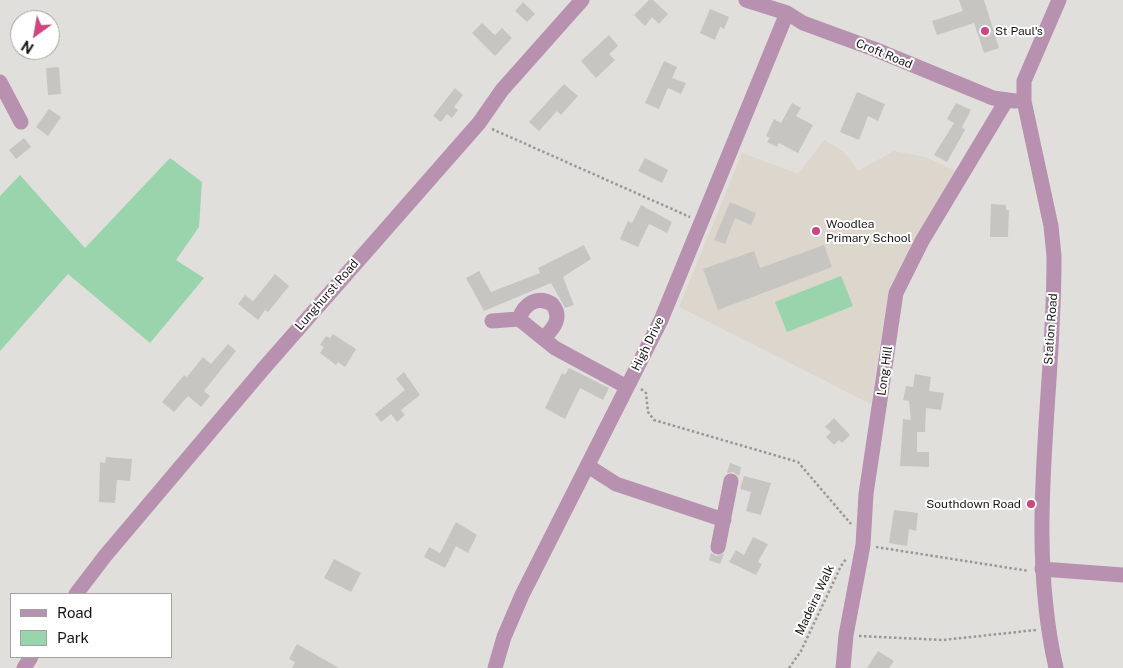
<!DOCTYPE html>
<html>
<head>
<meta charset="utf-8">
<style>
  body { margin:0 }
  #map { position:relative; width:1123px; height:668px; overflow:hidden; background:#e1dfdc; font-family:"Public Sans",sans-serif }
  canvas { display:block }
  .legend { position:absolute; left:10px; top:593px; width:162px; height:65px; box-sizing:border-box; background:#fff; border:1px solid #a2a2a1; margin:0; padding:6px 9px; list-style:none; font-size:15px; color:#161615 }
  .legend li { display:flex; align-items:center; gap:10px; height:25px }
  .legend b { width:25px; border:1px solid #a2a2a1 }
  .north { position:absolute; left:10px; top:10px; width:50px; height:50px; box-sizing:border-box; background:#fff; border:1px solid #a2a2a1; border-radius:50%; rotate:212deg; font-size:14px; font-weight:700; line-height:20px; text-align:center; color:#161615 }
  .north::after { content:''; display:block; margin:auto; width:18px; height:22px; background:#ce457f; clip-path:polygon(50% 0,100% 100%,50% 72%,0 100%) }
</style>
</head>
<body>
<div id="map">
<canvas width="1123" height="668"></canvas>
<ul class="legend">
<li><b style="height:6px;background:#b890b0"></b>Road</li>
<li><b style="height:14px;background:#99d4ac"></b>Park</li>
</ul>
<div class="north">N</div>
</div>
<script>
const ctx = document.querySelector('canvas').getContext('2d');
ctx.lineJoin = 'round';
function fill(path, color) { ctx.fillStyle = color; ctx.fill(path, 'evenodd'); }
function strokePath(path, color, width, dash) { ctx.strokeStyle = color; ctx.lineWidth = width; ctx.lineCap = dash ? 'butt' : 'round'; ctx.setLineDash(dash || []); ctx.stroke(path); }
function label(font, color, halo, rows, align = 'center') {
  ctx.font = font + ' "Public Sans",sans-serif'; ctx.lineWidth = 4; ctx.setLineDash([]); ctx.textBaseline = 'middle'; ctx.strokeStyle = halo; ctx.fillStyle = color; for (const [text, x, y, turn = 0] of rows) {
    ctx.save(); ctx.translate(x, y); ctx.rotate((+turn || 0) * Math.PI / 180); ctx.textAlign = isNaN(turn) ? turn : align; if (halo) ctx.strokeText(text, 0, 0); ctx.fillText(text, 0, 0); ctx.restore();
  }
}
fill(new Path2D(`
  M824,140L844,152L858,171L894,151L925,157L956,171L889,289L871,404L679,307L742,153L798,174Z`), '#dcd6cc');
fill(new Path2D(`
  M170,158L202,182L199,227L176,260L204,278L150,343L68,274L0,351V196L20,175L85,248Z
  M841,276L853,306L787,332L775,302Z`), '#99d4ac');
fill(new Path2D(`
  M649,0H653L668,14L659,24L652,17L645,26L634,15Z
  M959,0H984L999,48L984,53L974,23L937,35L932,21L963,11Z
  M523,2L535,14L527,22L515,11Z
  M710,9L729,17L724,29L720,27L715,40L700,33Z
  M482,23L495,35L502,28L512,38L495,56L472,33Z
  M609,35L618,46L609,54L615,60L596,78L581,61Z
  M664,61L677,67L672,78L686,83L681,94L668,88L659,109L645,103Z
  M59,67L61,94L48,95L46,68Z
  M564,84L578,96L561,115L557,111L539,131L529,122Z
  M455,88L463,95L454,107L458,110L452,118L447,114L441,122L433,116Z
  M857,92L885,104L878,121L868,116L859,140L840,132Z
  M792,103L801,108L796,116L813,125L798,153L779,143L777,147L767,142L770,138L766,136L774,119L781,123Z
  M956,103L971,110L962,127L965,130L947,162L934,155L954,123L947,119Z
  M49,109L61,117L48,136L36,127Z
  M24,138L31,147L16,159L9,150Z
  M645,158L668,170L662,183L638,171Z
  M730,202L756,213L751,225L735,218L725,244L714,240Z
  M991,204L1006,205V210H1009L1008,237H990Z
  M641,205L672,222L667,233L649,224L638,247L620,239L628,221L632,223Z
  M584,245L591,259L563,277L574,305L565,308L551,283L484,311L466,278L479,271L491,292L540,273L538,268Z
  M824,245L832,267L718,310L703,269L754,251L760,268Z
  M275,274L289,286L268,312L265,310L258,320L238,304L245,295L253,301Z
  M333,334L356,349L345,367L338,362L336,365L320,353L324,347L320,345L326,336L330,338Z
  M228,344L236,351L204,391L210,396L201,407L188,396L174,412L162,402L184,375L187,377L203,357L211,364Z
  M569,368L609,388L603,400L580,388L565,419L545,408L562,373L565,375Z
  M404,372L420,395L401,410L405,415L397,422L391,414L381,422L375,414L405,390L396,379Z
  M915,374L931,377L929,391L944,393L941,410L926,408L925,432H917V452H929V467L900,466L903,419L911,420L909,401L903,400L906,386L913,387Z
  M834,418L850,435L842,443L839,440L834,445L826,437L831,432L825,427Z
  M106,457L132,459L130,481L117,480L115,503L99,502L100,462L105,463Z
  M730,463L741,467L739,476L733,472L727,473Z
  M744,476L771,483L761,515L746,511L751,492L740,489Z
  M894,510L918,513L916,531L909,529L907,546L889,543Z
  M456,522L477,535L468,553L456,546L445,568L424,557L429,547L440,553Z
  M753,537L768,544L758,562L762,564L756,575L729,562L736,550L744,555Z
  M711,553L717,556L724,554L720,564L709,560Z
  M334,559L361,573L351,592L324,578Z
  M297,644L339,668H292L295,662L289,659Z
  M878,651L894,661L889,668H867Z`), '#c7c5c2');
strokePath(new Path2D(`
  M492,129L690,217
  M641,389L646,393L648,412L654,420L798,462L851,524
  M876,547L1029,571
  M859,636L943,640L1036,630
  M789,668L801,651L841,566L846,559`), '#989795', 2.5, [2.5, 2.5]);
strokePath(new Path2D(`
  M746,0L787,13L803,23L874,49L993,98L1015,101
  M0,82L21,122
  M519,319C524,304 537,295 552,304C563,317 554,328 544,338
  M492,321L519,319L555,348L627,387
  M588,466L616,484L724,520
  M718,547L731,481
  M1042,569L1123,575
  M76,594L105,556L264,368L479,123L502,90L582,0
  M24,668L31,657
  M495,668L504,637L522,595L661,320L787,13
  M843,668L846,635L863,545L866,494L896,293L922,241L1006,101
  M1056,668C1025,533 1055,393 1054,256L1051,226L1024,101V81L1059,0`), '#b890b0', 15);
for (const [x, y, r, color] of [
  [985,31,5,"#ce457f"],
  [816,231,5,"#ce457f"],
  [1031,504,5,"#ce457f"]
]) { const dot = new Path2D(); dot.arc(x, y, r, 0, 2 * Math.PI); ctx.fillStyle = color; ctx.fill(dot); strokePath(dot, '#fff', 2); }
label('12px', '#161615', '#fff', [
  ["St Paul's",995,31],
  ["Woodlea",826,224],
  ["Primary School",826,238],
  ["Southdown Road",1021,504,"right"]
], 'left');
label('12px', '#161615', '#fff', [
  ["Croft Road",884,54,22],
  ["Lunghurst Road",327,295,-49],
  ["Station Road",1051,329,-86],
  ["High Drive",648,344,-64],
  ["Long Hill",885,371,-82],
  ["Madeira Walk",815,600,-65]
]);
</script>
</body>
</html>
